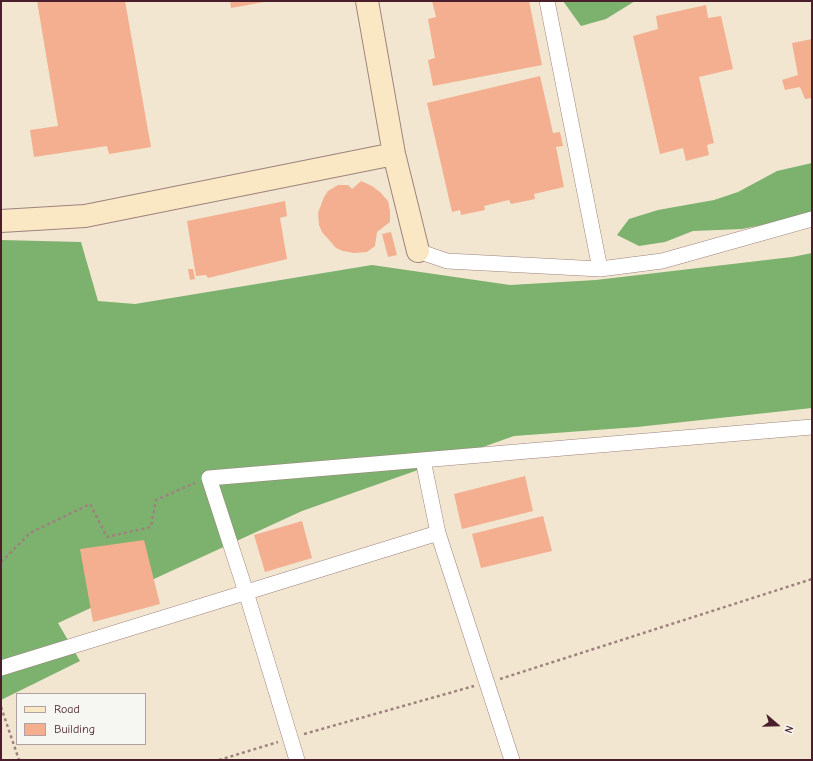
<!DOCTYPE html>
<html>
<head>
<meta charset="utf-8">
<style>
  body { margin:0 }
  #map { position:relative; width:813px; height:761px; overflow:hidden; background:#f2e6d1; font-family:"Comic Neue",sans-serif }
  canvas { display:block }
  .frame { position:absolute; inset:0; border:2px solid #4a1f2b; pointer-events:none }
  .legend { position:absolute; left:16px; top:693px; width:130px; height:52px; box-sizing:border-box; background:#f6f6f2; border:1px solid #b1a0a2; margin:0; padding:5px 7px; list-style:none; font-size:12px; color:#4a1f2b }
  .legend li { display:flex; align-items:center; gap:8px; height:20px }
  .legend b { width:20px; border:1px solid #b1a0a2 }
  .north { position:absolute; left:757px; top:705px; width:40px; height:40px; -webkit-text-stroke:3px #f6f6f2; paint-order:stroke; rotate:110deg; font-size:11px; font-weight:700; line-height:16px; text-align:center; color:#4a1f2b }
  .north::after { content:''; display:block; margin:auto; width:14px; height:18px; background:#4a1f2b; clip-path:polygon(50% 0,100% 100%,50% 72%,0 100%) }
</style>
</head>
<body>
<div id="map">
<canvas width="813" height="761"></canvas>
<div class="frame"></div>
<ul class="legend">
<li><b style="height:5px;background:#fae7c3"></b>Road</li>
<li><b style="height:11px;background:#f3af8f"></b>Building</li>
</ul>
<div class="north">N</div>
</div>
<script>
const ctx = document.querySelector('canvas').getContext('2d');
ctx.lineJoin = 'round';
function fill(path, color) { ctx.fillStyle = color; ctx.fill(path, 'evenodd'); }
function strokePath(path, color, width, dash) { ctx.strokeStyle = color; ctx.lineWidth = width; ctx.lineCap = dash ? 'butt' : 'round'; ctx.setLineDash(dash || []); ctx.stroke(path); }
fill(new Path2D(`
  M563,1H635L606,19L581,26Z
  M812,163V213L792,219L742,229L693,231L665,242L639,246L617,235L629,219L658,210L714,200L738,192L777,171Z
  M1,240L81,242L98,301L135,304L372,265L510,285L596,280L792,257L812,253V408L637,427L514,436L302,511L58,623L80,661L1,700Z`), '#7cb16e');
fill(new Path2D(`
  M37,1H125L151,147L109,154L107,146L34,157L30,130L58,126Z
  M230,1H264V2L231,8Z
  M432,1H529L542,65L433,86L428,60L435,58L428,19L436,17Z
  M706,5L708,18L721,16L733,69L699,77L714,143L707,145L709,155L686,161L683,148L660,154L633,36L658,29L656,16Z
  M812,39V98L805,99L800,87L785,90L782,80L798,75L792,43Z
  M540,76L553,133L560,132L563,146L556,147L564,187L534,194L535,199L511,204L509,200L484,206L485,210L461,215L460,210L452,212L427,103Z
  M361,181L372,186L380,192L388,201L390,211V222L377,232L375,246L367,252L354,253L343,251L336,248L322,232L319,225L318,213L324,197L328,191L338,185H348L352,189Z
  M285,201L287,216L280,218L287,259L208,278L206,275L196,276L187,221Z
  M391,232L397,255L388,257L382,234Z
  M188,269H193L195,279L190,280Z
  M525,476L533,511L462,529L454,494Z
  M543,516L552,551L481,568L472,534Z
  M302,521L312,558L265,572L254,535Z
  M144,540L160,604L93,622L80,549Z`), '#f3af8f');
const street = new Path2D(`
  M547,1L600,269
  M418,251L447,261L600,269L662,261L812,219
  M423,460L438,533L512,760
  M1,668L438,533
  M297,760L246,592L209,478L812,427`);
const secondary = new Path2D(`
  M367,1L394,154L418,251
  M1,221L85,216L394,154`);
strokePath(street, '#9e827e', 16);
strokePath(secondary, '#9e827e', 24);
strokePath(new Path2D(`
  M1,562L30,533L90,504L107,537L151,527L156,500L195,483
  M500,679L812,579
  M1,707L19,760
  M304,734L474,686
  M219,760L278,742`), '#9e827e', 2.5, [3, 3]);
strokePath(street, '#fff', 15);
strokePath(secondary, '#fae7c3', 22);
</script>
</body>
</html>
